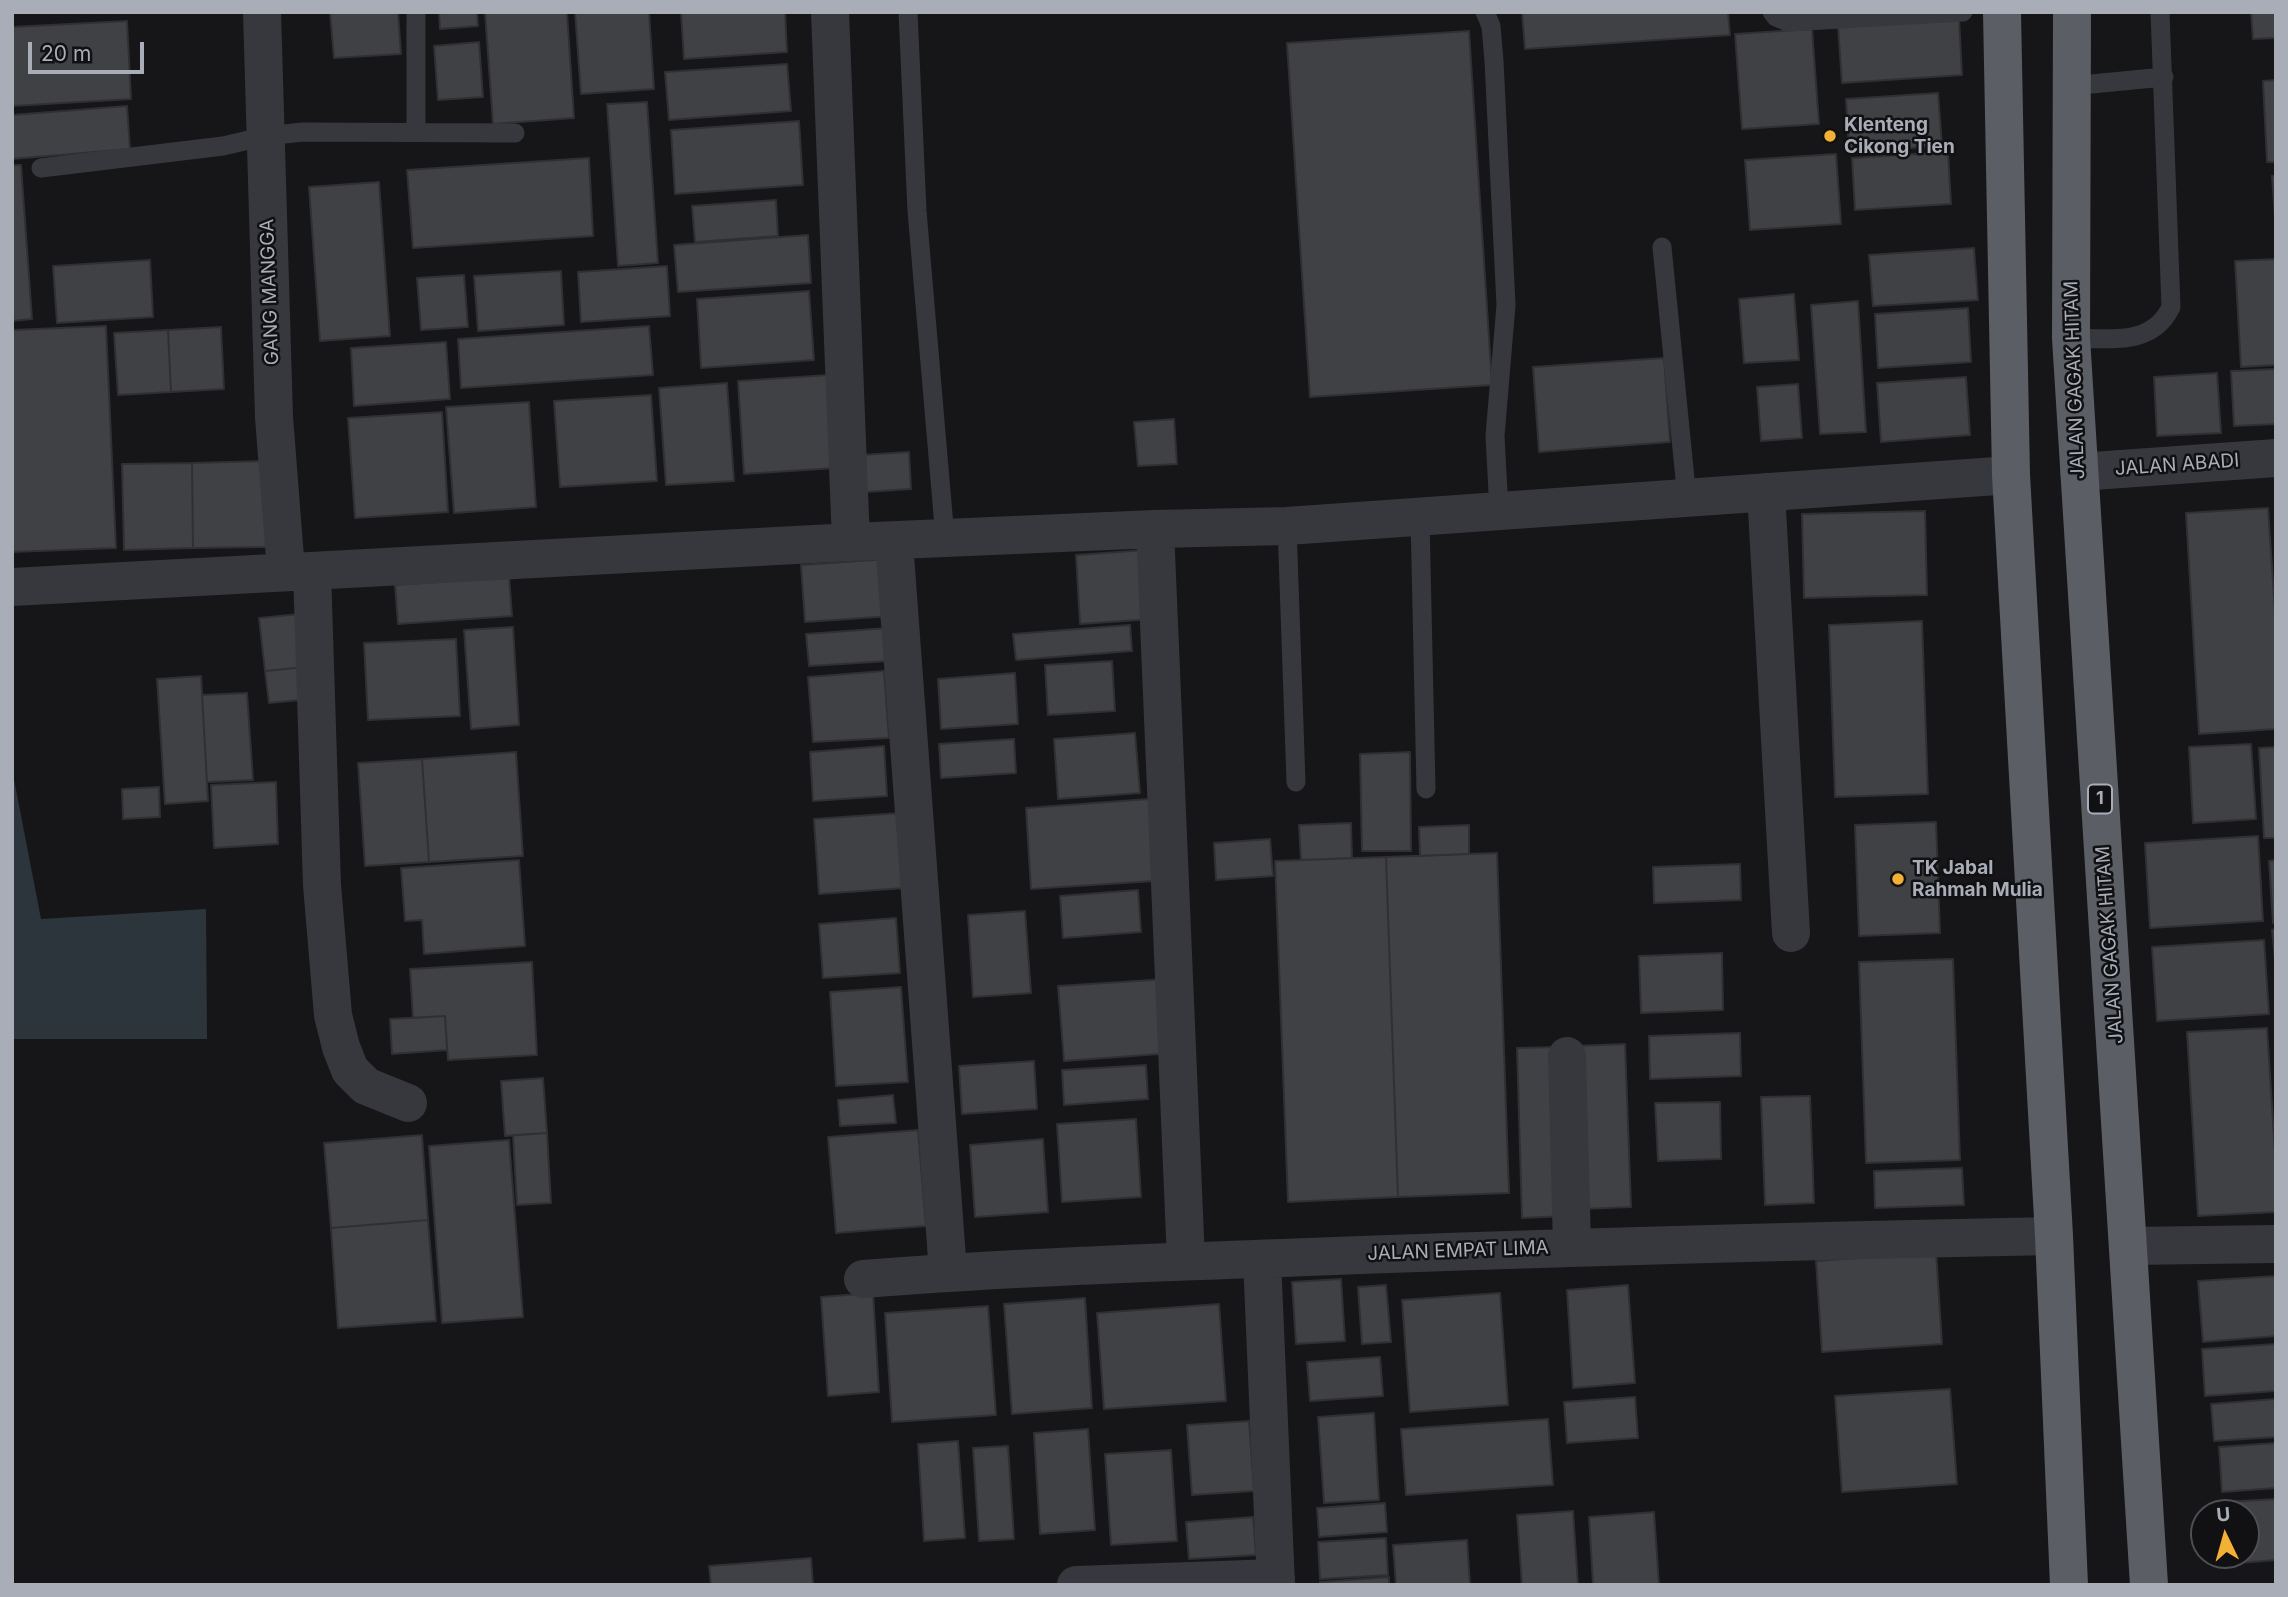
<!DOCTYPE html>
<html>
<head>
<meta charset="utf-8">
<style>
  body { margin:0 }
  #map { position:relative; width:2288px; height:1597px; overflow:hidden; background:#161618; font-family:Inter,sans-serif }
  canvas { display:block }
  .frame { position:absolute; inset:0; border:14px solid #a8adb8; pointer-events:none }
  .north { position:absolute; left:2190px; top:1499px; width:70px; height:70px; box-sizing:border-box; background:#111113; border:2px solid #4d4f55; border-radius:50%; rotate:355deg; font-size:19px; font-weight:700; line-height:28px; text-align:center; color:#a8adb8 }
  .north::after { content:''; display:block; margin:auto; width:24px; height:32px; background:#f2b134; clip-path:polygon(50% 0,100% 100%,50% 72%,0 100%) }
  .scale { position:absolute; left:28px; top:42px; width:116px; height:32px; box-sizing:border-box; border:4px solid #a8adb8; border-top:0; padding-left:9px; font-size:21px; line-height:24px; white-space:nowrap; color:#a8adb8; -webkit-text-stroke:5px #111113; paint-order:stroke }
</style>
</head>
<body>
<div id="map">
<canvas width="2288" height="1597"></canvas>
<div class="frame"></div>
<div class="north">U</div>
<div class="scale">20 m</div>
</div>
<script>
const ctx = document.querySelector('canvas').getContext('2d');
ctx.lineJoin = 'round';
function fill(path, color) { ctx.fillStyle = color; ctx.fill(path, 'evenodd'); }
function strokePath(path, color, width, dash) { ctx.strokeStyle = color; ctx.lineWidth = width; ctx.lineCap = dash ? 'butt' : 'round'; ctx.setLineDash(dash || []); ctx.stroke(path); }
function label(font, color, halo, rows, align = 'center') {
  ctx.font = font + ' Inter,sans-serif'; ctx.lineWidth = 5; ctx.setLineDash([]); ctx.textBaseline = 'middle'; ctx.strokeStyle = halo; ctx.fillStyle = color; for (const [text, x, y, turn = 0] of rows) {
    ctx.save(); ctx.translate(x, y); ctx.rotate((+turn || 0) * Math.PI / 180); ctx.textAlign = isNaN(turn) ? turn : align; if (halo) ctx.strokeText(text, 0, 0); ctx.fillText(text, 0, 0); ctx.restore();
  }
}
fill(new Path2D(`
  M12,769L41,919L206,909L207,1039H12Z`), '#2c353c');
const building = new Path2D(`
  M330,12H398L401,54L334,58Z
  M439,12H477L478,26L440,29Z
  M485,12H567L574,118L493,124Z
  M575,12H649L654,89L581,94Z
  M681,12H785L787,52L684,59Z
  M1522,12H1728L1730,35L1525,49Z
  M2251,12H2276V38L2253,39Z
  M1959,17L1962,75L1842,83L1838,26Z
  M127,21L131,99L12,106V27Z
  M1812,29L1819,124L1742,129L1735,34Z
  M1469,31L1492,385L1310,397L1287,43Z
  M479,42L483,97L438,100L434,46Z
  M787,64L791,111L669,120L665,72Z
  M2276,80V162H2267L2263,81Z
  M1938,93L1942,146L1849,152L1846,99Z
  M647,102L658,263L618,266L607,104Z
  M127,106L130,149L12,159V115Z
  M799,121L803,185L675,194L671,130Z
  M1948,152L1951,204L1855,210L1852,158Z
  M1836,154L1841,224L1750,230L1745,160Z
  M589,158L593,236L413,248L407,170Z
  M12,165H21L32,319L12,321Z
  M2272,176H2276V231Z
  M379,182L390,336L320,341L309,187Z
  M776,200L778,236L695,242L692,206Z
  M808,235L811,283L678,292L674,245Z
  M1974,248L1978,300L1873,306L1869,255Z
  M2276,259V365L2241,367L2235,261Z
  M150,260L153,317L57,323L53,266Z
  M667,266L670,316L581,322L578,272Z
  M561,271L564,325L478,331L474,276Z
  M464,275L468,327L421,330L417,278Z
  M809,291L814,360L701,368L697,299Z
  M1794,294L1799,360L1744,363L1739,299Z
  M1858,301L1866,432L1820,434L1811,305Z
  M1968,308L1971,362L1878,368L1875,314Z
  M106,326L116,548L12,552V330Z
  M649,326L653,375L461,388L458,339Z
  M221,327L224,389L171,392L168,330Z
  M168,330L171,392L118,395L114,333Z
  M446,342L450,399L354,406L351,348Z
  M1664,358L1670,442L1539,452L1533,367Z
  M2276,369V424L2234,426L2231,371Z
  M2217,373L2221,433L2157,436L2154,377Z
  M829,375L835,468L744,474L738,381Z
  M1966,377L1970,435L1881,442L1877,383Z
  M727,383L734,481L666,485L659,388Z
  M1798,384L1802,438L1761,441L1757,387Z
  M651,395L657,481L560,487L554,401Z
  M529,402L536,507L454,513L446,407Z
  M442,412L448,512L355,518L348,418Z
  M1174,419L1177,464L1138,466L1134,422Z
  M909,452L911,489L865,492L862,455Z
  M265,461L266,547L193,548L192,463Z
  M192,463L193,548L124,550L122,464Z
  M2268,508L2276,627V729L2199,734L2186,513Z
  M1925,511L1927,595L1804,598L1802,514Z
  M1147,550L1152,619L1080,624L1076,555Z
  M887,559L891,616L805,622L801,565Z
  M509,577L512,616L398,624L395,585Z
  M300,614L306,667L265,671L259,618Z
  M1922,621L1928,794L1835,797L1829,625Z
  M1130,625L1132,651L1016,660L1013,634Z
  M513,627L519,725L471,729L464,630Z
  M888,628L890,661L809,666L806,634Z
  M456,639L460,716L368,720L364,643Z
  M1112,661L1115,711L1048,715L1045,665Z
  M306,667L310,699L269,703L265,671Z
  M884,671L889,738L813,742L808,677Z
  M1015,673L1018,724L941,729L938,679Z
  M201,676L208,801L165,804L157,679Z
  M247,693L253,780L207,782L202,695Z
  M1135,733L1140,793L1058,799L1054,739Z
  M1014,739L1016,773L941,778L939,744Z
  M2251,744L2256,819L2193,823L2189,747Z
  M884,746L887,796L813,801L810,752Z
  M2276,747V838H2264L2259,748Z
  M516,752L523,856L429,862L422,759Z
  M1410,752L1411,851H1362L1360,754Z
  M422,759L429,862L365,866L358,763Z
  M276,782L278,844L214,848L211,785Z
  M159,787L160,817L123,819L122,789Z
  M1149,799L1154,881L1031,889L1026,808Z
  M900,813L905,888L819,894L814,819Z
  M1936,822L1940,933L1859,936L1855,825Z
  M1351,823L1352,858L1301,860L1299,825Z
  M1469,825V854L1420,856L1419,827Z
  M2258,836L2263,921L2150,928L2145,843Z
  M1270,839L1273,876L1216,880L1214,843Z
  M1497,853L1509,1193L1398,1197L1386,857Z
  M1386,857L1398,1197L1288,1202L1275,861Z
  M519,860L525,946L424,954L422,920L405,921L401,868Z
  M2276,860V922L2273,923L2269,861Z
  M1740,864L1741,900L1654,903L1653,867Z
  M1138,890L1141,932L1063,938L1060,896Z
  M1025,911L1031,993L973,997L968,915Z
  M896,918L900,973L823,978L819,924Z
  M2276,929V970L2272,930Z
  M2264,940L2269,1014L2157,1021L2152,947Z
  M1722,953L1723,1010L1641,1013L1639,956Z
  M1953,959L1960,1160L1866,1163L1859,962Z
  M532,962L537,1055L448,1060L445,1016L413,1018L410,969Z
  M1168,979L1173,1053L1064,1061L1058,986Z
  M901,987L908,1082L836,1086L830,992Z
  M445,1016L447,1050L392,1054L390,1019Z
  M2267,1028L2276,1170V1212L2198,1216L2187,1032Z
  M1740,1033L1741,1076L1650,1079L1649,1036Z
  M1625,1044L1631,1207L1582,1209L1576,1046Z
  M1559,1047L1566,1216L1522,1218L1517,1048Z
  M1034,1061L1037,1109L962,1114L959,1066Z
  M1146,1065L1148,1099L1064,1105L1062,1070Z
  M543,1078L547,1133L505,1136L501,1081Z
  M893,1095L896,1123L840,1126L838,1100Z
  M1810,1096L1814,1203L1765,1205L1761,1097Z
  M1720,1102L1721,1159L1658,1161L1655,1103Z
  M1136,1119L1141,1197L1062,1202L1057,1124Z
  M918,1130L926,1226L836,1233L828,1137Z
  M547,1133L551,1203L517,1205L513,1135Z
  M422,1135L428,1220L331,1228L324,1143Z
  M1043,1139L1048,1212L975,1217L970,1145Z
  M509,1140L523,1317L442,1323L429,1146Z
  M1962,1168L1964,1205L1875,1208L1874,1171Z
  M428,1220L436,1321L338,1328L331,1228Z
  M1936,1252L1942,1344L1822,1352L1816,1261Z
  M2276,1276V1336L2203,1342L2198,1281Z
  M1341,1279L1345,1341L1296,1344L1292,1282Z
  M1386,1285L1391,1342L1362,1344L1358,1287Z
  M1628,1285L1635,1383L1573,1388L1567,1290Z
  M873,1293L879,1392L828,1396L821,1297Z
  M1500,1293L1508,1405L1410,1412L1402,1300Z
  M1085,1298L1092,1408L1012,1414L1004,1304Z
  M1219,1304L1226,1401L1104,1409L1097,1313Z
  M988,1306L996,1415L892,1422L885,1313Z
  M2276,1344V1391L2205,1396L2202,1349Z
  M1380,1357L1383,1396L1310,1401L1307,1362Z
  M1950,1389L1957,1484L1842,1492L1835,1396Z
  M1635,1397L1638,1438L1567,1443L1564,1402Z
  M2276,1399V1437L2214,1441L2211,1404Z
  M1374,1413L1379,1500L1324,1503L1318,1417Z
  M1548,1419L1553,1485L1406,1495L1401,1429Z
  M1249,1421L1254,1491L1192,1495L1187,1425Z
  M1088,1429L1095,1530L1040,1534L1034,1433Z
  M958,1441L965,1538L924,1541L918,1444Z
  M2276,1443V1488L2222,1492L2219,1447Z
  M1008,1446L1014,1539L979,1541L973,1448Z
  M1171,1450L1177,1541L1111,1545L1105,1454Z
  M2276,1499V1560L2226,1564L2225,1555H2246V1513H2222V1502Z
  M1385,1503L1387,1532L1319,1537L1317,1508Z
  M1573,1511L1578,1585H1522L1517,1515Z
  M1654,1512L1659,1585H1593L1589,1517Z
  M1253,1517L1256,1555L1189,1559L1186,1522Z
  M1386,1538L1388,1575L1320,1579L1318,1542Z
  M1467,1540L1470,1585H1396L1393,1545Z
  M811,1558L813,1585H711L709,1566Z
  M1389,1577V1585H1320V1582Z`);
fill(building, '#404145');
strokePath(building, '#303034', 2);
strokePath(new Path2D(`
  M416,12V131
  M908,12L917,211L945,538
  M1485,12L1491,26L1494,61L1506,305L1495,436L1499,511
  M1772,12L1776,17L1788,22L1963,12
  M2071,86L2164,77
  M41,168L223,146L266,136L303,132L515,133
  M1662,247L1687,499
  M2071,338C2109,338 2152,347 2171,307L2160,12
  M1420,518L1426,789
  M1287,526L1296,782`), '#37383d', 19);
strokePath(new Path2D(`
  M262,12L274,417L286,571
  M830,12L851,542
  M1766,492L1791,933
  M1155,529L1186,1261
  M894,542L948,1272
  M312,571L322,885L333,1015L341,1047L350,1070L366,1086L408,1103
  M12,587L851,542L1155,529L1287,526L2011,475
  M1567,1056L1572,1246
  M2129,1246L2276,1244
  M1262,1259L1276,1585
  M863,1279C1002,1268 1142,1263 1282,1258C1539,1248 1796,1241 2054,1236
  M1076,1585L1276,1578`), '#37383d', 38);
strokePath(new Path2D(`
  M2079,472L2276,458`), '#37383d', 38);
strokePath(new Path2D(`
  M2002,12L2011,475L2054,1236L2069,1585
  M2072,12L2071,338L2149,1585`), '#5b5e65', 38);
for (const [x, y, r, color] of [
  [1830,136,7,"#f2b134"],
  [1898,879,7,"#f2b134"]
]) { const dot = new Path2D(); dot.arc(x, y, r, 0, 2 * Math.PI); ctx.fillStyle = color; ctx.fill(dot); strokePath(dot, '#111113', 2.5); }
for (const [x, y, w] of [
  [2100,799,24]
]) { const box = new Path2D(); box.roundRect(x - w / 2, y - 14.5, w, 29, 5); ctx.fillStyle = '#111113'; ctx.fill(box); strokePath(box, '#a8adb8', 2); }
label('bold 18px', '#a8adb8', null, [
  ["1",2100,799]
]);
label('bold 19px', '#a8adb8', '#111113', [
  ["Klenteng",1844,125],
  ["Cikong Tien",1844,147],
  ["TK Jabal",1912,868],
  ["Rahmah Mulia",1912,890]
], 'left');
label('19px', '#a8adb8', '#111113', [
  ["GANG MANGGA",270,292,-92],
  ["JALAN GAGAK HITAM",2075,380,-92],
  ["JALAN ABADI",2177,465,-4],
  ["JALAN GAGAK HITAM",2110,945,-94],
  ["JALAN EMPAT LIMA",1458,1251,-2]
]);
</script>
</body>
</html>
